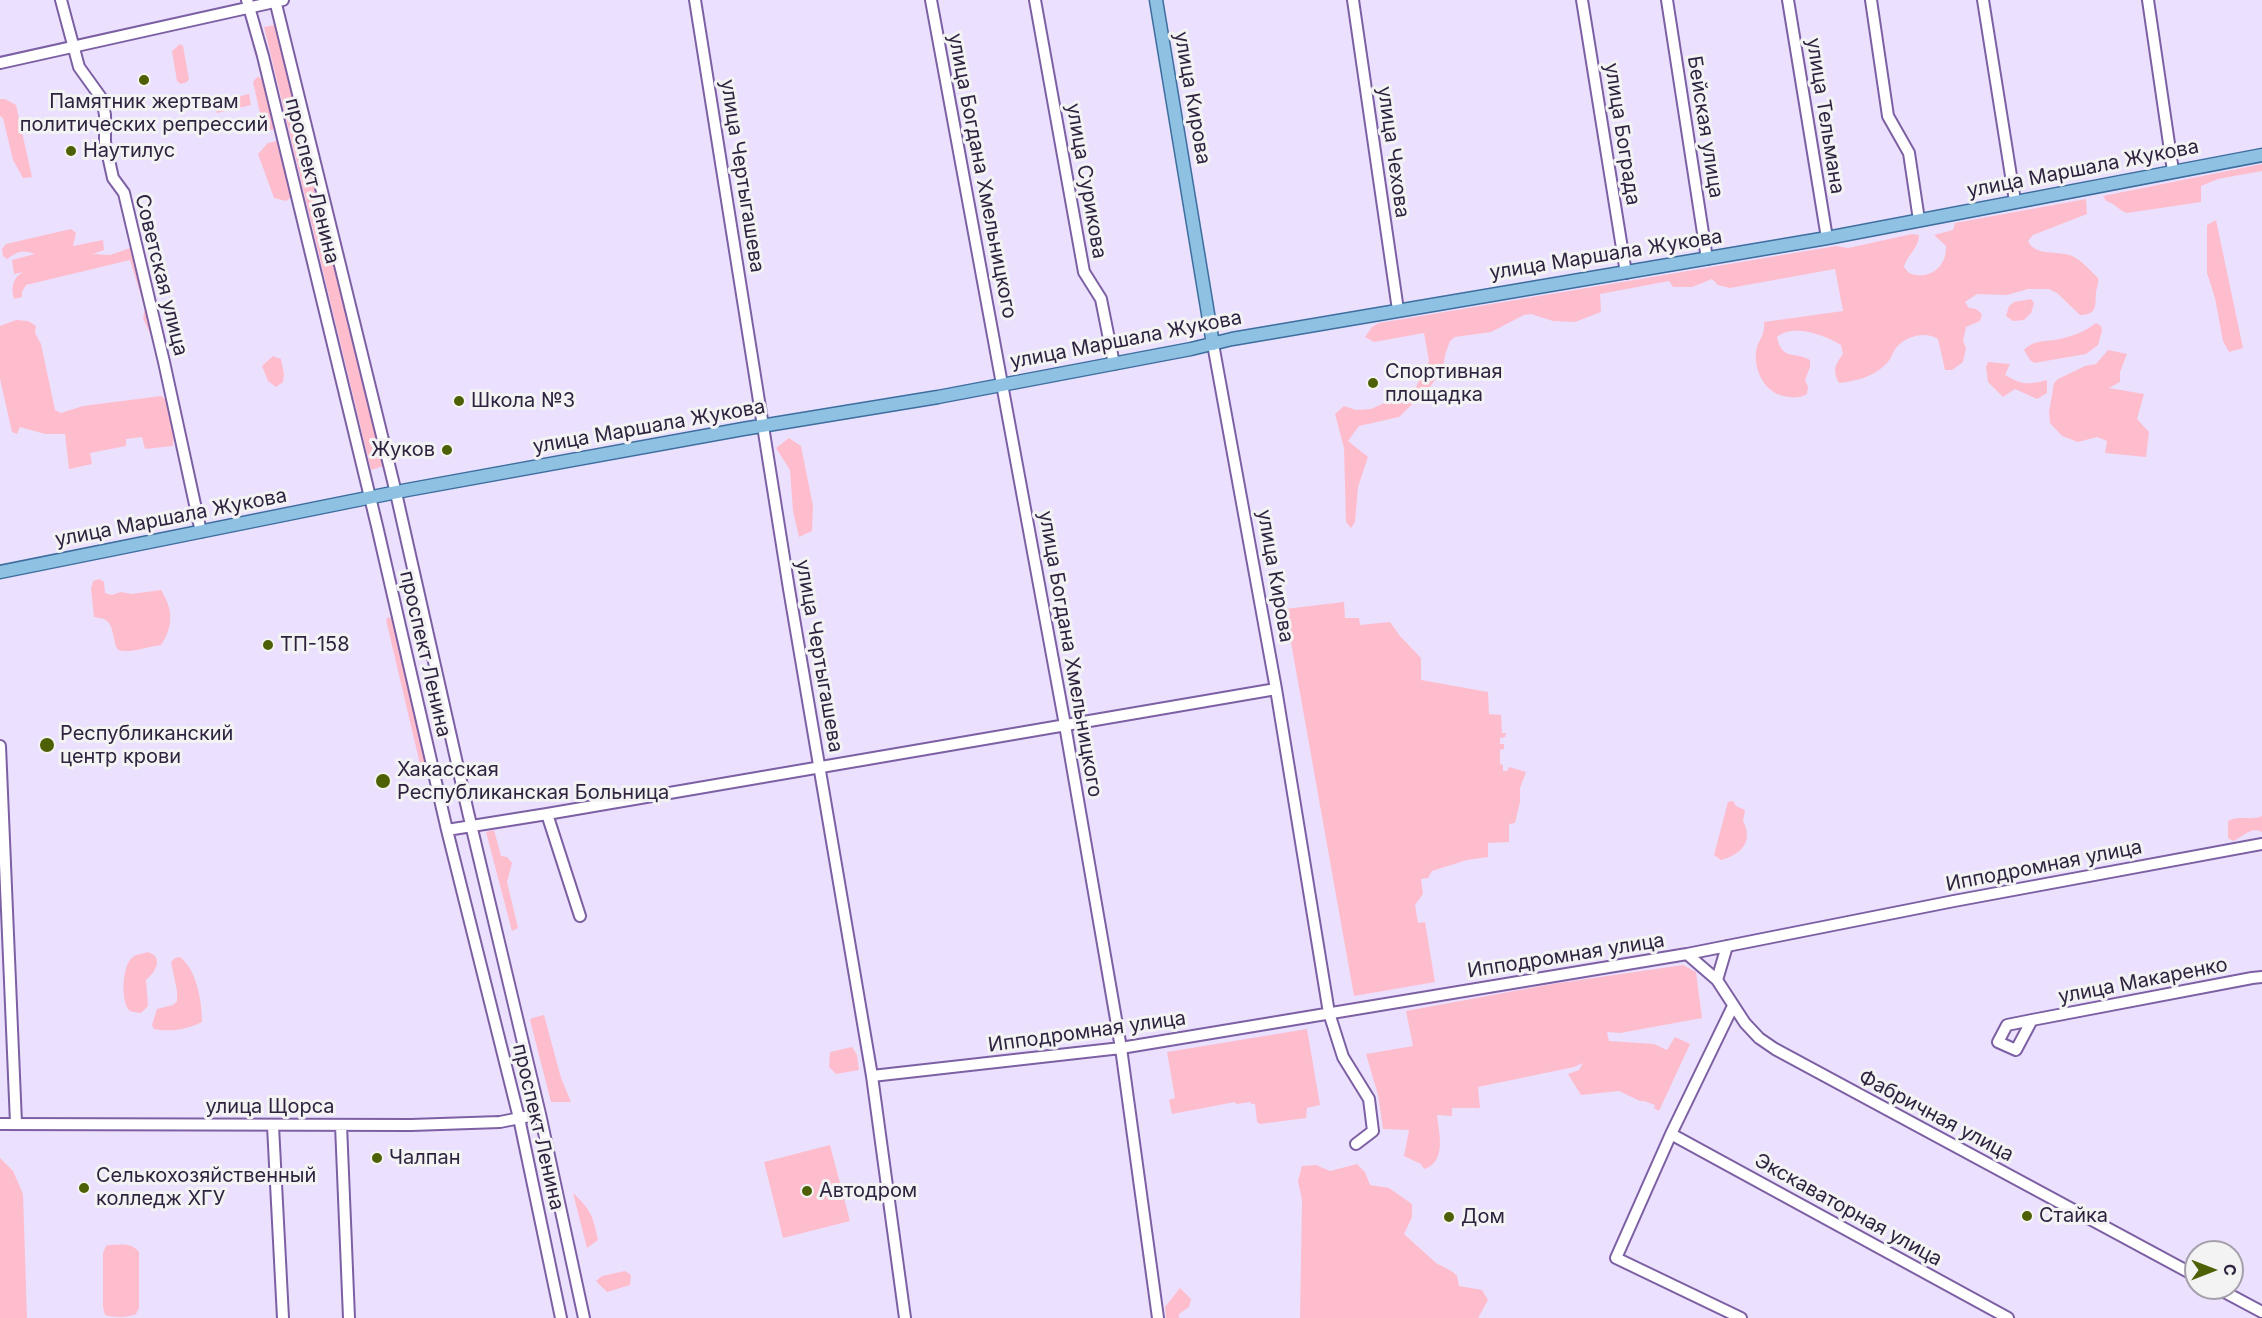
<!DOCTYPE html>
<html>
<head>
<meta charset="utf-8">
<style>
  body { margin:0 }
  #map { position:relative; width:2262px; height:1318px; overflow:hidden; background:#ebe0fe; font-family:Inter,sans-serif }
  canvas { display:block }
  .north { position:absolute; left:2184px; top:1240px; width:60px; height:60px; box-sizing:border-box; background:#f3f3f3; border:2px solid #a5a0ab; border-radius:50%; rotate:90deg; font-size:16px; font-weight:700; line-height:24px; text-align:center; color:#2f2340 }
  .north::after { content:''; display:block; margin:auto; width:21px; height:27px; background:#4d6006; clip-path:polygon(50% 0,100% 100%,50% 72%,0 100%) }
</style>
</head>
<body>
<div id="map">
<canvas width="2262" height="1318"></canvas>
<div class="north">С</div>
</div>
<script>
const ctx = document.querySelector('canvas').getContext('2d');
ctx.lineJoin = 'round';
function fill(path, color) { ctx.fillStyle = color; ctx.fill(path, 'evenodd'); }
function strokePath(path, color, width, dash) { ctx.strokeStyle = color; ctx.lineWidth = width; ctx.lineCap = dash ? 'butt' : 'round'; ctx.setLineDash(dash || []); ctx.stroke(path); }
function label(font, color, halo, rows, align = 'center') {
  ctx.font = font + ' Inter,sans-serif'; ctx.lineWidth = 6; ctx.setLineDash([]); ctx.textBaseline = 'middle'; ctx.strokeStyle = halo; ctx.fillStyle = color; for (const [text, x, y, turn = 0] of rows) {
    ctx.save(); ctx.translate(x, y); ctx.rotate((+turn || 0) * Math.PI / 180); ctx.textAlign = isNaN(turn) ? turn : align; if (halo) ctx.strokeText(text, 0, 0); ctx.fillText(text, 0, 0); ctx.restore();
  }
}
fill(new Path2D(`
  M275,25L383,466L371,470L264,27Z
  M180,44L183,46L189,79L187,82L181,84L177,81L172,51Z
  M257,77L264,79L276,129L264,131L253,82Z
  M249,94L251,105L217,113L214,103Z
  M0,99H5L16,105L32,177L23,178L13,160L3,118L0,116Z
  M281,140L294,195L286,201L274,198L258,154L268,143Z
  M2262,164V171L2218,179L2201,186V202L2127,213C2119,211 2115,203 2106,201L2103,196Z
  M2086,199L2087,214L2033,235L2028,241C2035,257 2058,250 2072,256C2081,260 2090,270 2098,278C2099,284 2097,286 2096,292C2095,305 2098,315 2080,315L2057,293L2049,289H2028L2007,295L1977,294L1965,302L1969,308L1976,309L1982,314L1980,321L1966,327L1963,341L1966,348L1963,362L1952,370H1945L1938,339C1925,331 1906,336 1896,348C1892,353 1891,360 1886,364C1873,377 1856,381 1839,383C1832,370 1835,365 1843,354L1841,345C1825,335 1793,323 1777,337C1782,361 1794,351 1810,360V367L1805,380L1808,387L1807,394C1799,399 1789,398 1780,395C1761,389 1751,362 1758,344C1762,336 1765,332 1764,322L1843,311L1835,269L1730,288L1718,285L1712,279L1692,287H1673L1669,281L1600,294L1601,312L1575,322L1553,321L1531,314L1524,315L1491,332L1455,337L1450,341L1445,355L1443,369L1430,387L1399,417L1359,426L1348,441L1368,457L1358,487L1355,522L1351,528L1346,522L1344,448L1335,414L1344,406L1356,410L1371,409L1409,392L1416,387L1429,361L1424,333L1374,342L1365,337L1372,327L1379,323L1836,246L1848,248L1912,234L1919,235C1919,248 1907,255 1904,267L1909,273C1929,281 1947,267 1946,246L1934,235L1953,230L1955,223Z
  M2216,220L2243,348L2229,352L2223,341L2215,298L2207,273V225Z
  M71,229L76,233L73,246L103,240L104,250L93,254L110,255L136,246L156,347L143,318L145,309L130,260L26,285L22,292V297L14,299C11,289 12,278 23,272L14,274L12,260L35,254C19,249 19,252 7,259L3,256L2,249L6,244Z
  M2031,299L2034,303L2031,313L2024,320L2013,321L2006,316L2009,306L2014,302Z
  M16,320L28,321L36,326L35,333L41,344L55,410L61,413L83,406L161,396L172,404L175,415L173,446L145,449L142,437L126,439V446L90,453L92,464L69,469L65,434H45L20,427L17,434L12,432L0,379V326Z
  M2096,323L2101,326L2102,331L2098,345L2086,354L2034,363L2030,360L2024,350C2035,339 2045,342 2060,339C2073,336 2086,331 2096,323Z
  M2108,350L2127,354L2120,372V382L2109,388L2144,394L2137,419L2149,432L2146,457L2105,453L2107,441L2097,437L2078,442L2062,436L2050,423L2049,412L2054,383L2058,379L2085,366L2096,364Z
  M273,356L281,359L284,374L283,382L276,387L268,381L262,366Z
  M1988,362L2010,364L2005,375C2023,385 2026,385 2047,380V393L2037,399L2015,389L2003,397L1988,382L1986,367Z
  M789,438L801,446L813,506L812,531L799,537L793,511L790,470L776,448Z
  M99,579L104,582L105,593L112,595L121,592L131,594L161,590C173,609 174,626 161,645C151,646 128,654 119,650C113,647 115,628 107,621C104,618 98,618 94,617L91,589L93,581Z
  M1344,602L1345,618H1359L1360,625L1390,622L1400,636L1421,658V680L1488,692L1489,714L1501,715L1502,733H1506L1505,737L1500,738V744H1504V749L1500,750V764L1503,765V771H1507L1509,767L1526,772L1520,788V802L1515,823L1509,824V842L1488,843V857L1467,860L1432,871L1428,878L1421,879L1423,894L1415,905L1418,923L1425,922L1435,982L1354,996L1285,609Z
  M388,617L392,619L425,761L423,767L420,764L386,620Z
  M1733,801L1736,806L1745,810L1743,821C1754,841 1741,855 1721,860L1714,855L1728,802Z
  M2262,816V832C2251,826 2243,837 2233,841L2228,838V821C2239,815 2251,821 2262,816Z
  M494,830L501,856L507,857L512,863L507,882L518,928L512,931L486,832Z
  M147,952C165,956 155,973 146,980L148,1006L141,1013C136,1012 131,1013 128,1009C121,999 122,964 133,957C136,954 143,954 147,952Z
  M180,957C197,970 202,1002 202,1022C185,1030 172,1032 154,1029L152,1025L157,1009L173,1005L177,1001V991L171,962L175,958Z
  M1683,965L1696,972L1702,1018L1620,1033L1607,1032L1609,1041L1654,1044L1667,1050L1675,1037L1690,1044L1659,1111L1654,1108L1655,1105L1644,1101H1640L1619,1091L1581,1095L1568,1074L1579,1070L1583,1063L1574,1067L1478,1087L1480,1108H1452V1116L1437,1115C1439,1133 1447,1162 1424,1169L1421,1164L1404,1156L1409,1130L1383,1129L1378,1095L1366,1054L1413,1046L1406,1011L1552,984Z
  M544,1015L561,1078L571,1102H551L530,1020L532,1018Z
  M1307,1029L1320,1105L1307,1108L1306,1118L1260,1124L1257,1122L1255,1104H1251V1102L1236,1104L1235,1102L1172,1114L1169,1100L1175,1098L1167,1052Z
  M852,1047L857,1055L859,1070L836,1074L829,1067L830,1052Z
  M830,1145L850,1221L783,1238L764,1162Z
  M0,1158L13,1171L23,1194L27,1318H0Z
  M1357,1164L1365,1172L1370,1185L1389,1188L1412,1204V1217L1404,1234L1436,1263L1453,1272L1457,1276L1459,1286L1482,1290L1488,1300L1478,1318H1300L1302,1200L1298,1181L1302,1166L1316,1165L1330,1171Z
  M573,1193C591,1210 593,1216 598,1240L587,1248Z
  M109,1245C120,1245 131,1242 139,1252V1308L136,1314C127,1318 115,1318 105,1315L103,1307V1253L106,1246Z
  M625,1271L631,1275L630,1285L607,1292L596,1281L602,1276Z
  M1180,1288L1191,1299L1189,1307L1179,1314V1318H1166L1165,1307Z`), '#febdcd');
const minor = new Path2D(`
  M61,0L79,67L102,99L105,115V142L113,178L124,193L164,362L201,532
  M247,0L263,56L377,526L447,830L519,1118L561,1318
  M275,0L396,493L468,812L540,1114L584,1318
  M695,0L789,589L872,1076L905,1318
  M931,0L1065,725L1121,1048L1158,1318
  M1035,0L1084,272L1101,299L1114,364
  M1353,0L1398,310
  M1582,0L1626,273
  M1667,0L1707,259
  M1788,0L1827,238
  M1871,0L1888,116L1909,153L1919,220
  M1983,0L2015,201
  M2148,0L2173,171
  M0,63L283,0
  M1213,344L1276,689L1329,1013L1343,1057L1369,1099L1373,1131L1356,1144
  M0,746L16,1123
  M547,814L580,916
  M447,830L547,814L1276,689
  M1687,954L1717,980L1745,1023L1759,1038L1775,1049L2196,1276
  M1717,980L1727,946
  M1733,1006L1671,1134L1616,1258L1741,1318
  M2032,1020L2016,1050L1998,1042L2007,1025L2032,1020L2252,978L2262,977
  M872,1076L1121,1048L1687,954L1954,901L2262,844
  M0,1124L411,1125L500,1122L540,1114
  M341,1125L349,1318
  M273,1126L283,1318
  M1671,1134L2008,1318
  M2217,1288L2262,1312`);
const major = new Path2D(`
  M1156,0L1213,344
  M0,572L407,490L743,429L938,397L1191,349L1232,339L1827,238L2262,155`);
strokePath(minor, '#7c60a3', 14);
strokePath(major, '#3d6e9e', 15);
strokePath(minor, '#fff', 10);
strokePath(major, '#8fc1e3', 12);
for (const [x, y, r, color] of [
  [144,80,6,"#4d6006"],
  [71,151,6,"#4d6006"],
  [1373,383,6,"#4d6006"],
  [459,401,6,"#4d6006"],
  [447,450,6,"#4d6006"],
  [268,645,6,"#4d6006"],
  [47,745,8,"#4d6006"],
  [383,781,8,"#4d6006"],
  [377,1158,6,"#4d6006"],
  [84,1188,6,"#4d6006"],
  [807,1191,6,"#4d6006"],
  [2027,1216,6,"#4d6006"],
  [1449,1217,6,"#4d6006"]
]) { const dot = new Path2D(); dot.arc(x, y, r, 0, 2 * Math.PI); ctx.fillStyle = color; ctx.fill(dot); strokePath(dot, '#f3f3f3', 2); }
label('20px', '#2f2340', '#f3f3f3', [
  ["улица Кирова",1192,98,80],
  ["улица Тельмана",1825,116,81],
  ["Бейская улица",1705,127,81],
  ["улица Бограда",1622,134,81],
  ["улица Чехова",1393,152,82],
  ["улица Маршала Жукова",2083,169,-11],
  ["улица Чертыгашева",742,176,81],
  ["улица Богдана Хмельницкого",982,176,79],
  ["проспект Ленина",312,181,76],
  ["улица Сурикова",1086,181,80],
  ["улица Маршала Жукова",1606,255,-9],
  ["Советская улица",161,275,76],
  ["улица Маршала Жукова",1126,340,-11],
  ["улица Маршала Жукова",649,427,-10],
  ["улица Маршала Жукова",171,518,-11],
  ["улица Кирова",1275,576,80],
  ["проспект Ленина",425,654,77],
  ["улица Богдана Хмельницкого",1070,654,80],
  ["улица Чертыгашева",819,656,80],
  ["Ипподромная улица",2044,866,-11],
  ["Ипподромная улица",1566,956,-9],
  ["улица Макаренко",2143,981,-11],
  ["Ипподромная улица",1087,1032,-8],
  ["улица Щорса",270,1107],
  ["Фабричная улица",1936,1116,28],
  ["проспект Ленина",538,1127,77],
  ["Экскаваторная улица",1848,1210,29]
]);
label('20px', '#2f2340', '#f3f3f3', [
  ["Памятник жертвам",144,102,"center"],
  ["политических репрессий",144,125,"center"],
  ["Наутилус",83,151],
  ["Спортивная",1385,372],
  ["площадка",1385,395],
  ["Школа №3",471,401],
  ["Жуков",435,450,"right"],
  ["ТП-158",280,645],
  ["Республиканский",60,734],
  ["центр крови",60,757],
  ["Хакасская",397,770],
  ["Республиканская Больница",397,793],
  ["Чалпан",389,1158],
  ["Селькохозяйственный",96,1176],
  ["колледж ХГУ",96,1199],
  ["Автодром",819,1191],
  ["Стайка",2039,1216],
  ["Дом",1461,1217]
], 'left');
</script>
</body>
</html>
